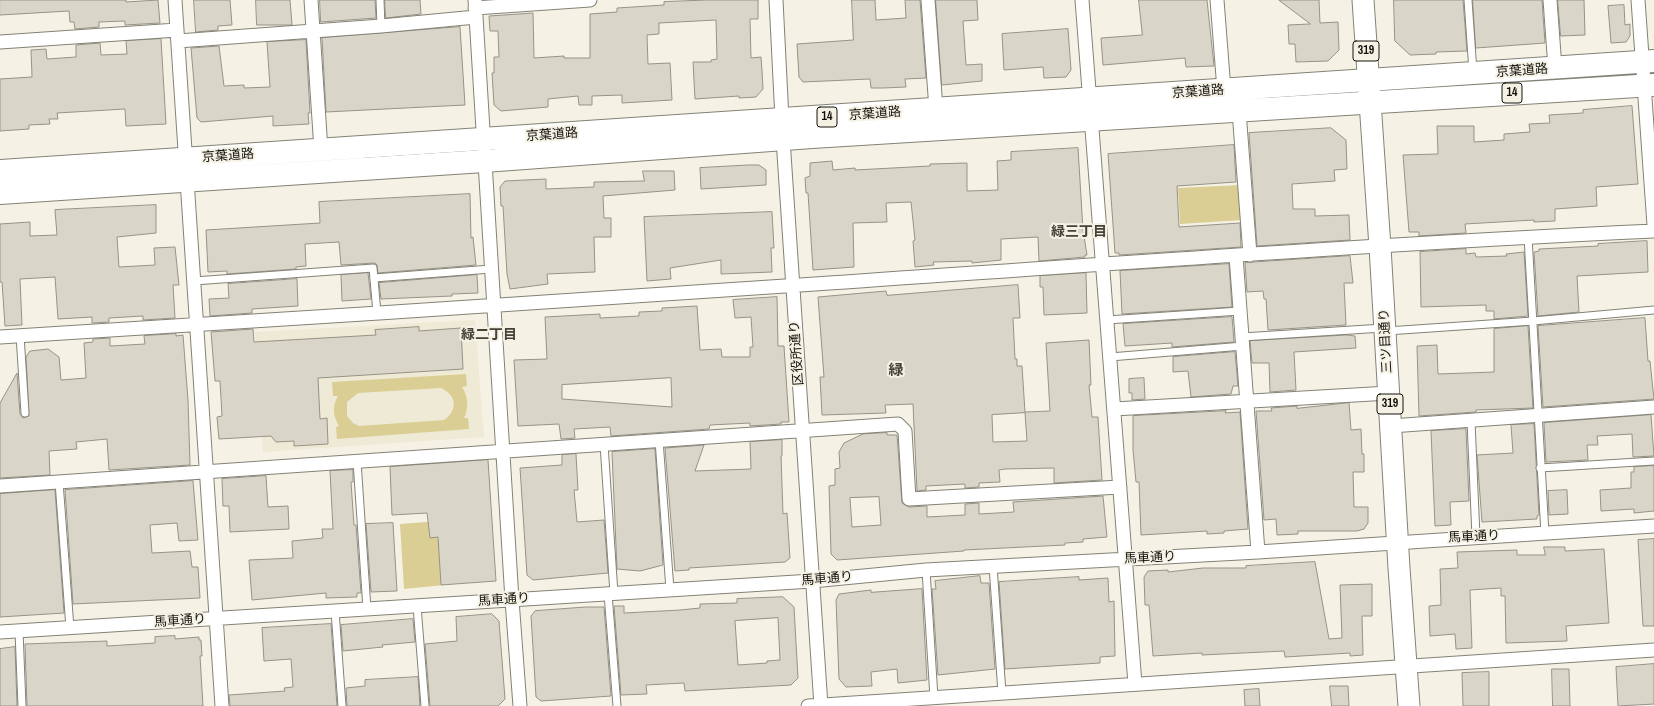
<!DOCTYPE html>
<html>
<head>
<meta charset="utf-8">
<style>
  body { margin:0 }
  canvas { display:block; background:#f5f2e5 }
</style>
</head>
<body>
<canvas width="1654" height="706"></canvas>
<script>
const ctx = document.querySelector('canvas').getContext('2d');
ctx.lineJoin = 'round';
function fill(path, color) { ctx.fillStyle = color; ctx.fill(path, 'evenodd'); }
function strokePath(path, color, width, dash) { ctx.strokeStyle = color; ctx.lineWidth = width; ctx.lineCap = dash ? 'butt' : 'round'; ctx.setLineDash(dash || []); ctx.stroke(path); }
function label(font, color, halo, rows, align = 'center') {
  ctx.font = font + ' "Archivo Narrow","Noto Sans JP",sans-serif'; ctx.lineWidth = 4; ctx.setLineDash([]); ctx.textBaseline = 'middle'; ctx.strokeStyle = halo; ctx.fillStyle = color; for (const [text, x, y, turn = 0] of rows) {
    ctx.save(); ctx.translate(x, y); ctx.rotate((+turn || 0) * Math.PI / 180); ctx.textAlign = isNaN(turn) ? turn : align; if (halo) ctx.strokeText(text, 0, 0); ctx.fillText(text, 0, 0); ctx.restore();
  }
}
fill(new Path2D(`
  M475,320L484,437L263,452L255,332Z`), '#efead5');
fill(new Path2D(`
  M1241,185L1243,220L1180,224L1178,188Z
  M466,374L467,386L462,387C468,396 469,408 464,418H468L469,429L337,439L336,427L339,426C333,416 332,406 338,396H333L332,382ZM441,388C457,395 458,411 444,420L359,426L353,423L347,416V402L358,393Z
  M439,521L444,585L404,589L400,524Z`), '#dbce94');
const building = new Path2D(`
  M0,0H126V2L158,0L160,23L125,25V21L99,22V27L75,29L74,22H70L69,11L0,15Z
  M194,0H230L232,25L218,26V30L196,32Z
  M256,0H290L292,25H257Z
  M320,0H375L376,18L321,22Z
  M385,0H420L421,14L386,18Z
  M707,0H758V19H750L751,58L761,57L762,71L763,89L756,97L739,98V96L695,99L693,62H711V60L717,59L716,20L659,23V34L647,35L648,64L670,63L672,100L622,103V95L592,96V105H579L578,96L548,99V107L501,111L494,105L492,73H494V57H499L498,31H490L489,16L533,13L534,58L564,56V58H590V14L617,12V8L664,5V2Z
  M852,0H875L876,20L906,18L905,0H920L926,78L905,79L906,87L883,88H871L870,79L803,82L799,77L797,44L853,40Z
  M936,0H977L978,20L963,21L966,65L982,64V81L942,85Z
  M1139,0H1207L1214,66L1186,67L1185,58L1103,65L1101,38L1142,35Z
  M1279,0H1319L1320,23L1338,22L1339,50L1328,61L1296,62L1295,44H1289L1288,25L1310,24Z
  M1394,0H1463L1467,51L1436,52V54L1410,55L1395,41Z
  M1473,0H1542L1545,43L1476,48Z
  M1558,0H1584L1585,35L1561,36Z
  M1624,5L1625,25L1630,24V36L1626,42L1611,43L1608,6Z
  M460,27L465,105L326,112L322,38Z
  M1068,29L1071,70L1066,77L1044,78L1043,67L1004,70L1002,34Z
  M161,39L166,124L126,126L125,109L57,113L58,119H49L50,124L29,125V129L0,131V79L32,77L31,50L46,49L47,59L76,57V45L100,43L101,55L127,54L126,41Z
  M306,40L310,113H308L309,124L273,126V116L201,122L197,118L191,48L219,46L224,86L244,85V88L270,87L267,42Z
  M1632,106L1638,184L1596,187L1597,206L1555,209V221L1534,222V220L1465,224L1466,233L1419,236V232H1409L1403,155L1438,154L1437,126H1474V142L1504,140V134L1530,132L1529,124L1550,123L1549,115L1583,113V110Z
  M1331,128L1346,140L1347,169L1334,170L1335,181L1292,184L1293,209H1315V216L1349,215L1350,240L1257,246L1249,133Z
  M1234,145L1236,182L1177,186L1179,227L1240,223L1241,247L1119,255V253H1115L1108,154Z
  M1078,148L1083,230L1087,255H1085V257L1039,261L1038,237L1001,239V260L972,263V261L933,262L934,265L915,267L913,241L915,240L911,202L886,203L887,222L853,223L854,267L813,270L808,193H806L805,178L810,176V163L832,161L833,170L855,168V170L930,166V164L967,163V191L998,190L997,161L1011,160V152Z
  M748,165H759L766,170V185L701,189L700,168Z
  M643,171H674L675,190L603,196L604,218H611V237H594L595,272L547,274L548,284L510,289L507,274L503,206H501L500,187L505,181L546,179V189L594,187V182L644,181Z
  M470,194L471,238L473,237L476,265L378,273L377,265L375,263L341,265L339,242L305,244L306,266L296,267V269L227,274V271L208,272L206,230L320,223L319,202Z
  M156,205V233L117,237L119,267L155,265L154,248L175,247L179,285H173L175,318L143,320V316L109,318V322L92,323V317L58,319L55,277L20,279L22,325L5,326L2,282H0V224L30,222V236L57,235L55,210Z
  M772,212L774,248H771L772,272L721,274V260L670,268L671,279L647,281L644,217Z
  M1647,241L1648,272L1577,276L1579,312L1538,316L1534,252L1539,251V249L1598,246V244Z
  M1466,249V254L1475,253L1476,257L1507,256L1506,254L1524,252L1528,316L1494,319V311H1486V305L1421,307L1420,252Z
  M1350,256L1353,283H1344L1346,325L1268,330L1266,299H1264L1263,291L1247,292L1245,263Z
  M1229,264L1232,307L1122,314L1120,271Z
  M368,273L371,299L342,301L341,275Z
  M1086,273L1087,313L1044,315L1043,287H1040V276Z
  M477,275L478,293L452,294V296L381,299L379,283Z
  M297,279L298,306L252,309V313L210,316L209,299L229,298L228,284Z
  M1018,285L1020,318H1013L1015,359H1017V366H1022L1025,412L1050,411L1046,343L1089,340L1091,385H1089L1092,417H1098L1102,480L1054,483V468L1005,469L999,470L1000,482L979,483V487L965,488V484L926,486V490L917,491L913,404L885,405L886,413L822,415L820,377H824L818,297L886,291L887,295ZM1025,413L1027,441L993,442L992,415Z
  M777,297L778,346H784L789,422H781V424L750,426V423L710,425L709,429L611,436L610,427L574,429L575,438L561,439L559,424L518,426L514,360L547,359L545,317L600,314V318L639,316V312L662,311V308L697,306L700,350L721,349L722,357H750V347H753L751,317L735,318L733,300ZM671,378L672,407L562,399V385Z
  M1232,317L1234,342L1172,347V343L1125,346L1123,324Z
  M1645,318L1648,361H1650L1654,399L1543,407L1538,326Z
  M1528,326L1533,408L1476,410V412L1419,416L1417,346L1437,345L1438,374L1494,372V329Z
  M419,327V331L461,328L463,369L318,378L320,419L327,418L328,444L294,446V441L276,442L271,436L219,439L217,417L222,416L220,381H215L211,332L253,329L254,342L376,335L375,330Z
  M176,334V336L183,335L188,400L190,465L109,470L107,439L76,442L77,449L49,451L50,475L0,478V403L17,373L20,414L23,418L29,416L26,357L30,351L48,349L59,357L61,380L86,378L84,343L93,342V339L110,338V346L145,344L144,336Z
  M1347,335L1355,336L1356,348L1294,352L1296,390L1270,392L1269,363H1252L1250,341Z
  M1235,352L1238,386H1233L1231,394L1191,397L1188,371L1173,372V357Z
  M1144,378L1145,399L1132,400V393H1129V379Z
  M1349,403L1351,430L1361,429L1362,454H1364V472H1353L1354,507H1368V523L1364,529L1357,531H1298V534L1277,535L1276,519L1264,520L1256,411H1272L1271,408L1297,406V408Z
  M1226,411L1225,413L1240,412L1248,529L1224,531V533L1207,534V531L1141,535L1139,482H1136L1133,450V416Z
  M1651,415L1654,456L1633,457L1632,434L1597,436L1598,445H1587L1588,460L1546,462L1544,423Z
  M1534,424L1539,515L1537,516V519L1482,522L1477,455L1513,453L1511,425Z
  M1466,429L1469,501L1450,502L1451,525L1435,526L1431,431Z
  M887,433V435H897L902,503L909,507L927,506V517L965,515V504L979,503V514L1014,512L1013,502L1103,496L1107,537L1083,539V542L1065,543V545L964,550V551L837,560L831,554L829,486L835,485V469L840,468L839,452L844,443L863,434ZM879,497L881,525L852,527L850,498Z
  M782,440V456H781L783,514L787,513L790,558L785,562L689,568V570L675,571L665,448L704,445L695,471L751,469L750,442Z
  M655,449L663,565L640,571L617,569L612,452Z
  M576,454L578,490H574L577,522L604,520L608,573L533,580L527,575L520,468L562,465V455Z
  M488,460L496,581L441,585L438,537L430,538L427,513L392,515L390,467Z
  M1654,466V511L1634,513V509L1601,511L1600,490L1631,488V472H1634V467Z
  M353,470V482H351L354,525H356L361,593H357V597L326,598V593L252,600L249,560L293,558L292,541L323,538L322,529H333L330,471Z
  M266,476L268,507L288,506L289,529L230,532L229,506H223L222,479Z
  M193,481L198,540L179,541L177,523L150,525L152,553L190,551L192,567H198L200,598L73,604L65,490Z
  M55,490L64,613L0,617V494Z
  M1567,490L1568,514L1549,515L1548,491Z
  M393,523L397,591L371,592L366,524Z
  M1654,539V626H1643L1638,540Z
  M1544,547H1565V551L1604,549L1609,623L1566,626L1567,641L1506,643L1505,596H1501V588L1470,590L1472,648L1456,649L1455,634L1430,636L1429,606L1441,605L1440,569L1458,568L1457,552L1517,550V555H1545Z
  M1315,562L1329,639L1342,638L1340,585L1372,584V616H1362L1363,655L1350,656V653L1285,657L1284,651L1202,655V653L1153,656L1149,605H1145L1144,577L1148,571L1168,570V572L1203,568H1246V566Z
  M980,576L981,583H989L995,669L938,675L932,589H936L935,581Z
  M1079,577V580L1108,578L1109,602L1114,601L1115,656L1100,657V663L1005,669L999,582Z
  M922,589L927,680L898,683L897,669L871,672L872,686L846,687L839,679L836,600L839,594L871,590V592Z
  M783,597L794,607L798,678L791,685L685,691L684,683L646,685L647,694L621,695L614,606H624V613L680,610L700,608V604L737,603V599ZM778,618L780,660L767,661V663L738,665L735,621Z
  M586,607H604L611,696L541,701L536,697L531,616L535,611Z
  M492,614L499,621L505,699L498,706H430L425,644L457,641L456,617Z
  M413,619L415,642L382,645L383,647L343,651L341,625Z
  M331,624L337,706H230L229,695L285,691L284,688L293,687L291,659L264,661L262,628Z
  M175,636V639L199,637V640H201L202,656H200L203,706H27L25,644L107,641V646L155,643V637Z
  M15,647L17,706H0V649Z
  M1654,664V704L1618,706L1616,667Z
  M1552,669H1569L1570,706H1553Z
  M1489,672V706H1463L1462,673Z
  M418,677L420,706H347L346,688L365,686V680Z
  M1330,686H1348L1349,706H1332Z
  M1259,689L1260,706H1245L1244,690Z`);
fill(building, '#d9d6c9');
strokePath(building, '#969387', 1);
const service = new Path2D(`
  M380,0L381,26
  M1468,0L1473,72
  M1528,237L1545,534
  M374,278L491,269
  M194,281L373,268L377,313
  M1107,320L1240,311
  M1387,331L1533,321L1654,310
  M20,335L25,413
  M1242,337L1383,328
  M1110,357L1243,346
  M1471,421L1476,537
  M659,440L670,590
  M604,444L614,594
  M357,461L367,609
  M1540,468L1654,461
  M59,482L70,628
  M993,566L1002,693
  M926,570L934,698
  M608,594L617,706
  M417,606L425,706
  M335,611L342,706
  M19,631L22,706`);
const minor = new Path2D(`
  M175,0L222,706
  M311,0L321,150
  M475,0L512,600L520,706
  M776,0L783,139L821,706
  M928,0L936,109
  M1082,0L1135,684
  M1217,0L1224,90
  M1550,0L1555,68
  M1638,0L1654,225
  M475,8L590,0
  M178,41L381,26L476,17
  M0,42L177,30
  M1239,111L1250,255
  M1236,256L1258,552
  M0,337C272,320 543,303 815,284C1094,265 1374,244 1654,231
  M1114,409L1389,393
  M1391,426L1654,407
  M0,486L898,424L905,431L909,499L1120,487
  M0,632L812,581L926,570L1258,552L1654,526
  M808,706L1654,650`);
const primary = new Path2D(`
  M1363,0L1380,247L1399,568L1409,706`);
const trunk = new Path2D(`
  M0,171L1654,61
  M0,193L484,161L812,137L1654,85`);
strokePath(service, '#848276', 9);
strokePath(minor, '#848276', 15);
strokePath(primary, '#848276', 23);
strokePath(trunk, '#848276', 24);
strokePath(service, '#fff', 7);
strokePath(minor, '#fff', 13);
strokePath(primary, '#fff', 21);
strokePath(trunk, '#fff', 22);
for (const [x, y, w] of [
  [1366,51,26],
  [1512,93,20],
  [827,117,20],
  [1390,404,26]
]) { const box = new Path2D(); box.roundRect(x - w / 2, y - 10, w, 20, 3); ctx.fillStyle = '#f5f2e5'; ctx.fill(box); strokePath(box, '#13120d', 1); }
label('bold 12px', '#13120d', null, [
  ["319",1366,51],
  ["14",1512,93],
  ["14",827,117],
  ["319",1390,404]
]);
label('13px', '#13120d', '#f5f2e5', [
  ["京葉道路",1522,71,-4],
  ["京葉道路",1198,92,-4],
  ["京葉道路",875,114,-4],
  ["京葉道路",552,135,-4],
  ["京葉道路",228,156,-4],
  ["三ツ目通り",1386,341,-93],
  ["区役所通り",797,353,-94],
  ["馬車通り",1474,537,-3],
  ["馬車通り",1150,558,-3],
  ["馬車通り",827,579,-5],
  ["馬車通り",504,600,-4],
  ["馬車通り",180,621,-4]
]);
label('bold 14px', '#454237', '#f5f2e5', [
  ["緑三丁目",1079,232],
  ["緑二丁目",489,335]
]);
label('bold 15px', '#454237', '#f5f2e5', [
  ["緑",896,371]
]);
</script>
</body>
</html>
